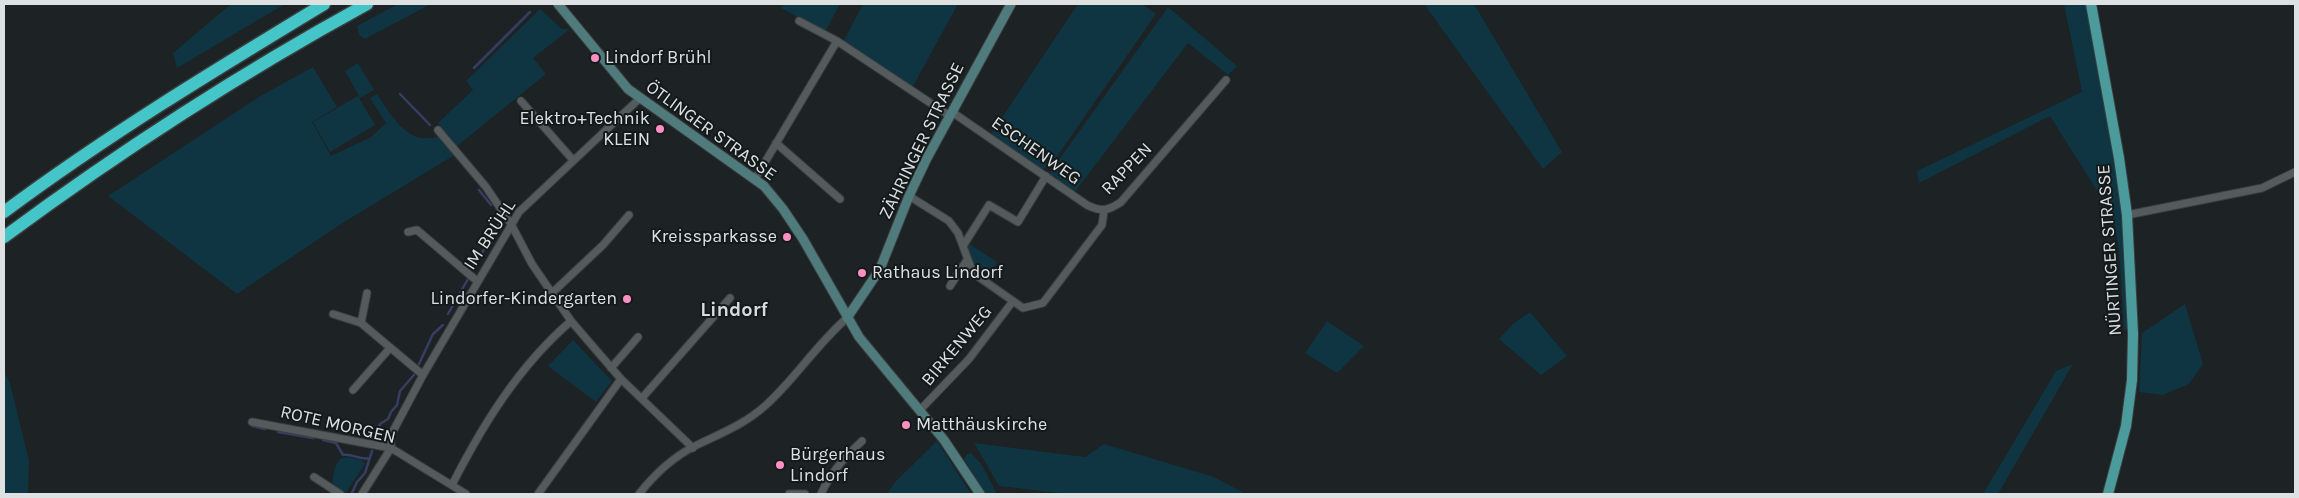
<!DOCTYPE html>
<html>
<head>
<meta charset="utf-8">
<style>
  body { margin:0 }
  #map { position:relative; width:2299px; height:498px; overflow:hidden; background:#1d2224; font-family:Karla,sans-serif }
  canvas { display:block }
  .frame { position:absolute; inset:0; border:5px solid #dde1e2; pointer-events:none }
</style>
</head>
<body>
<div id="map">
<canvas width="2299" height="498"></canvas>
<div class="frame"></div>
</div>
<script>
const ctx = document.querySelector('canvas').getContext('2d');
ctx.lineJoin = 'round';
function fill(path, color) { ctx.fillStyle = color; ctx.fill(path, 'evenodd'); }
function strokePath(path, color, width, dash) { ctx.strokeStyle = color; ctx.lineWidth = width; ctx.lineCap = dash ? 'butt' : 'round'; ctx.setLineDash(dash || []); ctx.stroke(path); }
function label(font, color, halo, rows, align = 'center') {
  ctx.font = font + ' Karla,sans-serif'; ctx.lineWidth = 4; ctx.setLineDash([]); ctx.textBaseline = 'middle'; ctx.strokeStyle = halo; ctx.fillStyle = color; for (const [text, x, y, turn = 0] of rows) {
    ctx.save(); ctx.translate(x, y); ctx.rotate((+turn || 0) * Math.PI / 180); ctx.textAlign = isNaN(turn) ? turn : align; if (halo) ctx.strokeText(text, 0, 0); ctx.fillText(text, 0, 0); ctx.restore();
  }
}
fill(new Path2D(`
  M231,4H285L177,68L173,53Z
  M398,4H431L365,39L359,35L357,26Z
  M784,4H840L825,32L781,8Z
  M863,4H958L912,88L843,42Z
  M1078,4H1142L1156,14L1051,165L1041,170L991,134Z
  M1424,4H1474L1562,152L1543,169Z
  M2064,4H2087L2112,143L2122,214L2129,329L2124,330L2119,249L2113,216L2050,116L1919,183L1917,171L2082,92Z
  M1168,7L1237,66L1228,75L1188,43L1074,193L1048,175Z
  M540,9L562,29H570L533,58L546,74L457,146L438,123L473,90L466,81Z
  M358,63L374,90L360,98L345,71Z
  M313,67L337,107L312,122L331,156L371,137L386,123L370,98L377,94C386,108 402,135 421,138C427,139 434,137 440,137L456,154L341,224L237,294L108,196L262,95Z
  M358,96L375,125L330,152L313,122Z
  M968,243L997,262L990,273L972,262L966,247Z
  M2185,304L2203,364L2189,384L2163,395L2139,392L2142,333Z
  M1530,312L1567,356L1541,375L1499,339L1513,324Z
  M1327,321L1364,346L1337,373L1305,353Z
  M573,340L612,381L596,402L548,366Z
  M2073,364L1998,494H1983L2056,371Z
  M4,371L10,383L29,461L28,494H4Z
  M937,441L971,494H887L896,481Z
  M974,443L1085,457L1104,444L1214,477L1246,494H1067L999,486Z
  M971,453L982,465L997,494H985L964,459L967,454Z
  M347,457L361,460L365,464L345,494L333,486C332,477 334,467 340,459Z`), '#0e3541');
strokePath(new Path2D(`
  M474,68L530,12
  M400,94L430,125
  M479,190L491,205
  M473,268L501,221L498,215
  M448,314L468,279
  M419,364L433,334L443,325
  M252,426L265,429
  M278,432L313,438
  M375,439L380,424L388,419L391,412L397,405L400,391L414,375
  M323,440L336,443L343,455C352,453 361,461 370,458
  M352,493L357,482L365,473L372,451`), '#363e63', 2.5);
const street = new Path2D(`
  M799,21L837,41L950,116
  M521,101L573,160
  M952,112L1087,205C1101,212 1108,211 1121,202L1226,80
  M438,130L486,187L511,224L532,264L571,321L621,379L693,448
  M776,143L840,199
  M755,179L837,41
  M909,196L949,221L958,233L973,273L1013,301L969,359L920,410
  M2127,215L2262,188L2295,172
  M408,232L417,230L477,281
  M963,246L989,205L1018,222L1046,176
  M950,286L967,260
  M367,293L361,323L423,375
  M552,293L603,245L629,215
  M1013,301L1023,308L1043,303L1102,225L1104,211
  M333,314L361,323
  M611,368L638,337
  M353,390L390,348
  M642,398L730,298
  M252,422L391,448L466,494
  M314,477L340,494
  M452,485C483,424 519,366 571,321
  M362,494L391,448V435L423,375L519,212L639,99
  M538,494L621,379
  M639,494C654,475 672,458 693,447C719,434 744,425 766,405C795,379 816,345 847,318
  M789,494H805
  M821,494C831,472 845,457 862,441`);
const secondary = new Path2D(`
  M558,4L628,89L764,186L783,209L803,239L859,337L944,440L980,494
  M847,318L880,269L909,196L927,158L1011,4`);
const primary = new Path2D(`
  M2091,4L2119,158L2127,215L2133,334L2132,380L2126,426L2108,494`);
const highway = new Path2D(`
  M4,212C106,136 215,70 324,4
  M4,237C119,152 241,73 367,4`);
strokePath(street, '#3a3f40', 9);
strokePath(secondary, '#3a3f40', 11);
strokePath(primary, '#3a3f40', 12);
strokePath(highway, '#3a3f40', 15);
strokePath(street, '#555b5d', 7);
strokePath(secondary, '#507b7d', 9);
strokePath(primary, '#4b9b9d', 10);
strokePath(highway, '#44c5c8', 12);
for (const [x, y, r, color] of [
  [595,58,5,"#fc8fc2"],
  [660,129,5,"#fc8fc2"],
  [787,237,5,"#fc8fc2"],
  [862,273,5,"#fc8fc2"],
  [627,299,5,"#fc8fc2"],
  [906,425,5,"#fc8fc2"],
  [780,465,5,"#fc8fc2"]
]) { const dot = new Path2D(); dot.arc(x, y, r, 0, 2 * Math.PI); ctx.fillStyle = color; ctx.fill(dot); strokePath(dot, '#14191a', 2); }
label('18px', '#dde1e2', '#14191a', [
  ["Lindorf Brühl",605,58],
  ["Elektro+Technik",650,119,"right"],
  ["KLEIN",650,140,"right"],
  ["Kreissparkasse",777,237,"right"],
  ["Rathaus Lindorf",872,273],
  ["Lindorfer-Kindergarten",617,299,"right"],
  ["Matthäuskirche",916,425],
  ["Bürgerhaus",790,455],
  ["Lindorf",790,476]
], 'left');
label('18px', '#dde1e2', '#14191a', [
  ["ÖTLINGER STRASSE",711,131,36],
  ["ZÄHRINGER STRASSE",922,141,-64],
  ["ESCHENWEG",1036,151,35],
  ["RAPPEN",1127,169,-46],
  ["IM BRÜHL",490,235,-57],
  ["NÜRTINGER STRASSE",2110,250,-94],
  ["BIRKENWEG",957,346,-50],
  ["ROTE MORGEN",338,425,13]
]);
label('bold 20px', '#d6dcdf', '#14191a', [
  ["Lindorf",734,310]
]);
</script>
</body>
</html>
